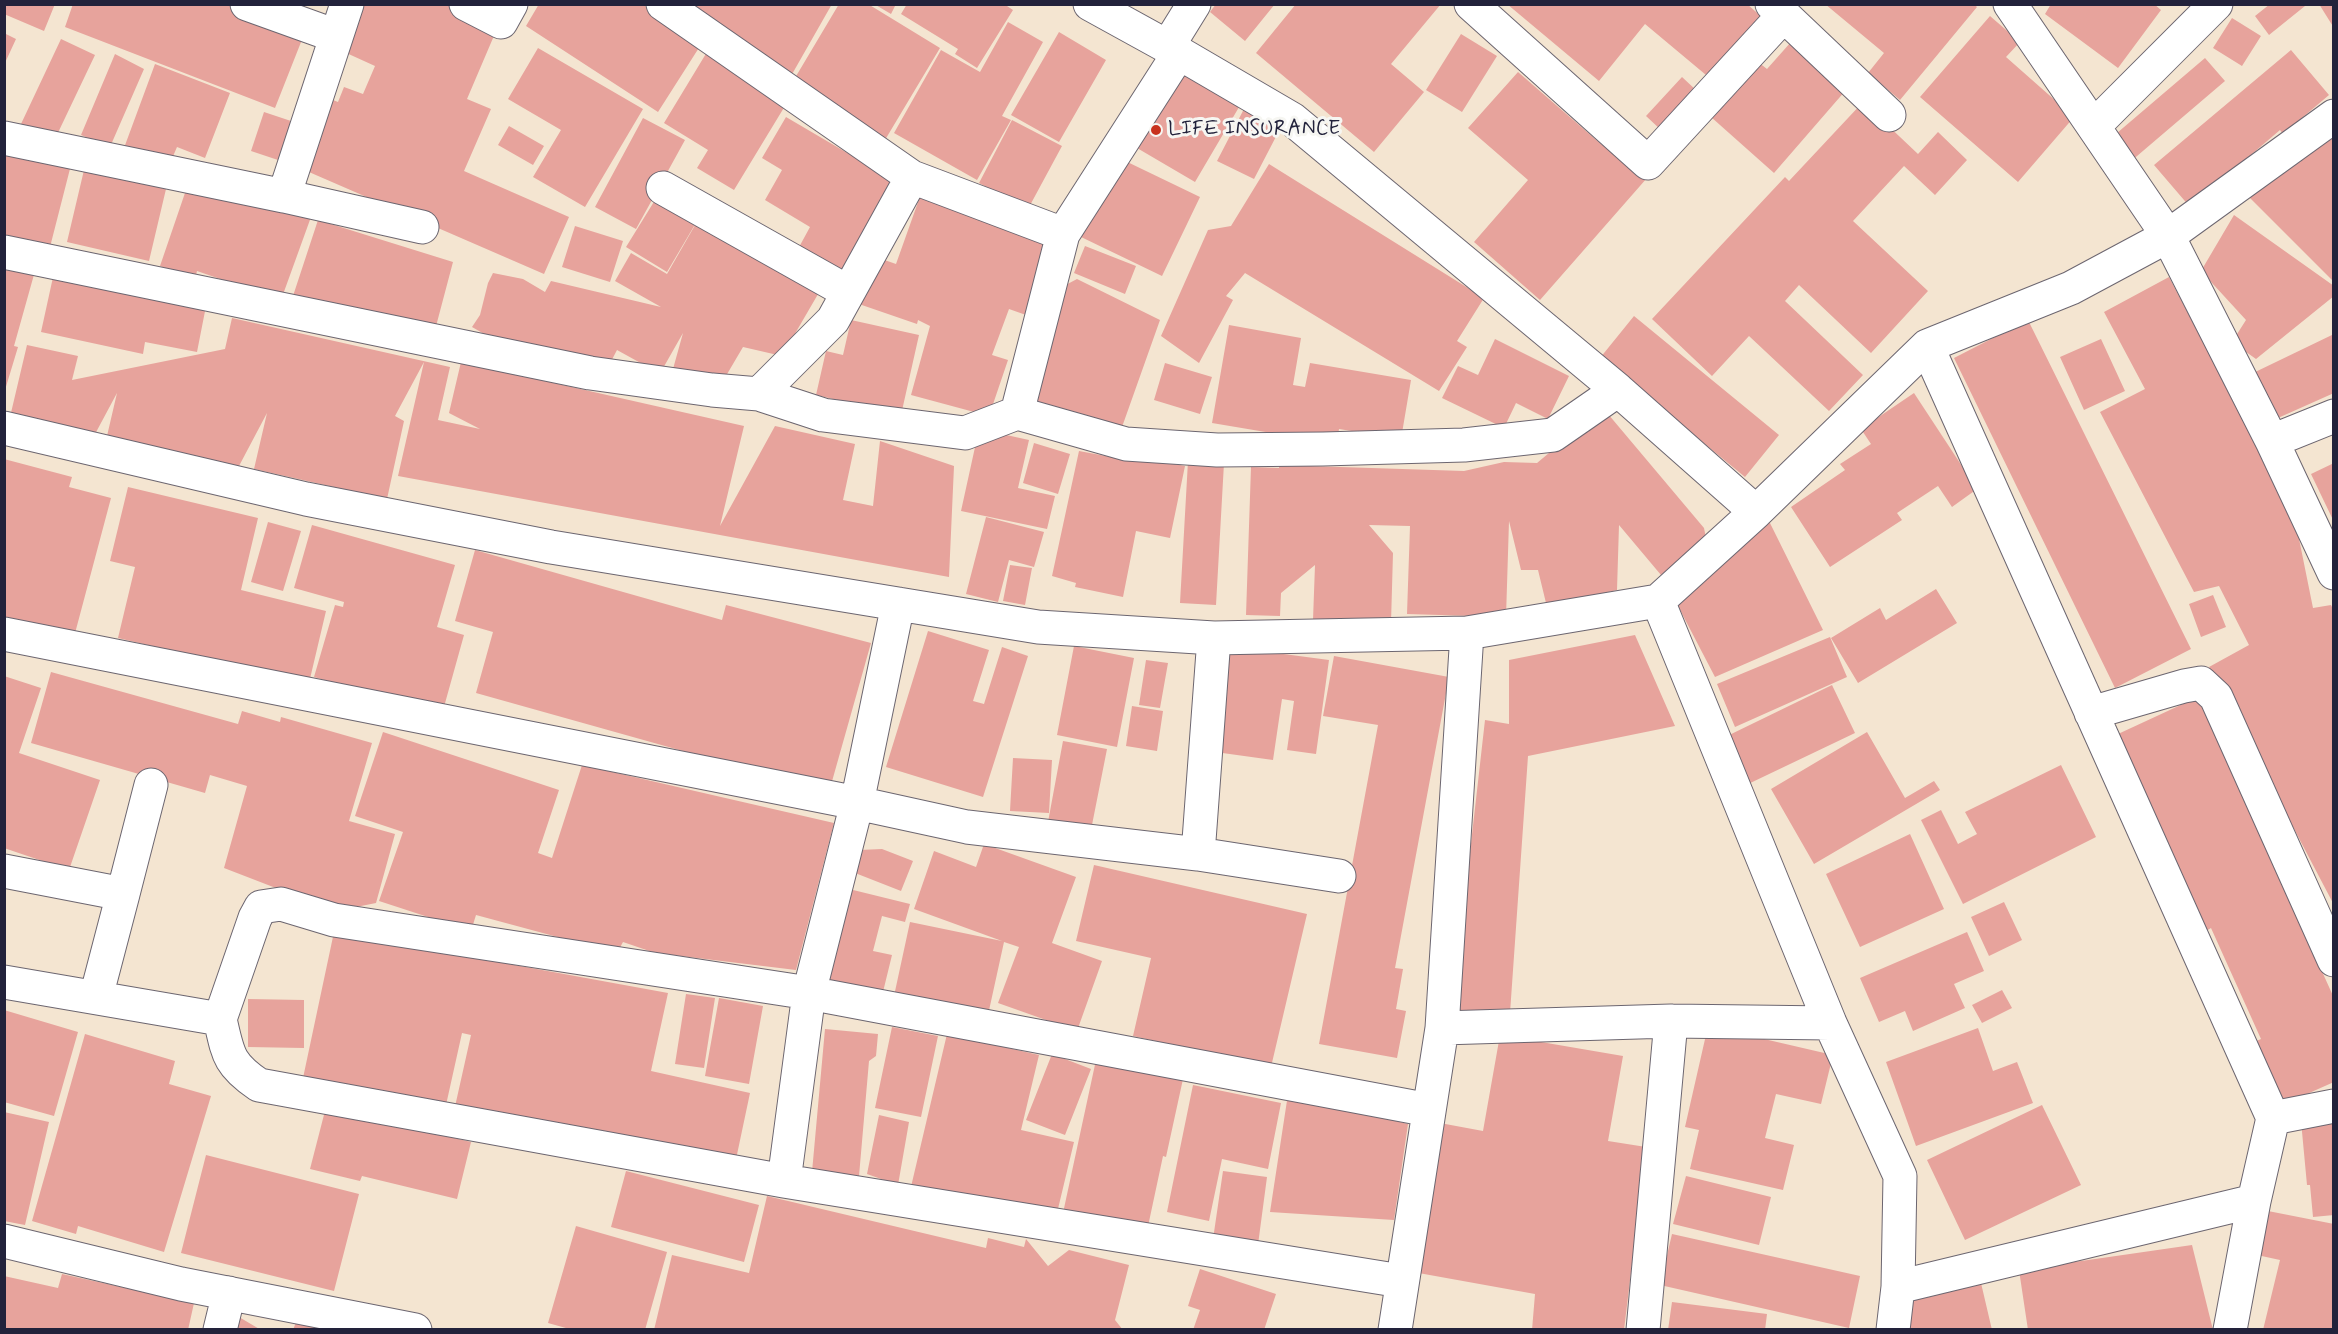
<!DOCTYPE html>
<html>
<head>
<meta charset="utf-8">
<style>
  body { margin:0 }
  #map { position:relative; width:2338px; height:1334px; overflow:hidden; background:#f4e5d1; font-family:Mynerve,sans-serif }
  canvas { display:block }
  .frame { position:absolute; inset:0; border:6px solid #22223b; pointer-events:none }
</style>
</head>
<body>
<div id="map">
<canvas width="2338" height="1334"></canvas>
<div class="frame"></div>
</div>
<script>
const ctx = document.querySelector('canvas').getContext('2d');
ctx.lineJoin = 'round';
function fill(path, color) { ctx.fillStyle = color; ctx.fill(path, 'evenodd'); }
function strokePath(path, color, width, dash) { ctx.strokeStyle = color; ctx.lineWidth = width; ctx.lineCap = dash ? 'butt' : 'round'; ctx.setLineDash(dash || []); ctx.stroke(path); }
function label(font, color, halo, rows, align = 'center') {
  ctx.font = font + ' Mynerve,sans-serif'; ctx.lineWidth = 6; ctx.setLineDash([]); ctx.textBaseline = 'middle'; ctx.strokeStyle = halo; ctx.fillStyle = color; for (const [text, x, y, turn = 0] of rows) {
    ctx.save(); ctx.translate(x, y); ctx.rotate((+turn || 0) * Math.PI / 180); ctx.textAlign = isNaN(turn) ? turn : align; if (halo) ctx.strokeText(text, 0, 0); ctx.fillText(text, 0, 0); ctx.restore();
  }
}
fill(new Path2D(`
  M4,4H55L44,31L4,14Z
  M73,4H234L305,32L275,108L65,27Z
  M363,4H454L499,24L467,99L491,109L464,171L569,217L544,274L302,169L333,100L338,102L344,87L363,94L375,66L342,51Z
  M539,4H642L702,43L658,112L526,26Z
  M664,4H832L791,76Z
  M839,4H868L940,48L882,145L789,88Z
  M874,4H896L891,14Z
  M907,4H1004L1013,10L977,68L955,54L958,49L901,14Z
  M1216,4H1275L1245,41L1210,12Z
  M1296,4H1441L1391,64L1424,92L1374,152L1256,53Z
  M1507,4H1747L1763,18L1712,80L1645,24L1599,81Z
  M1825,4H1974L1977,7L1900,100L1868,73L1884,53Z
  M2051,4H2154L2161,10L2118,68L2045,14Z
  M2270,4H2304L2305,6L2269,35L2255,16Z
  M2319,4H2334V28Z
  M1990,16L2020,42L2006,57L2074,117L2018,182L1920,97Z
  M2232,18L2261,36L2242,66L2213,48Z
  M1008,22L1043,42L1002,116L1011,120L977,180L894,133L941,50L980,72Z
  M1059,32L1106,60L1059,142L1011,115Z
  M4,33L16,39L4,65Z
  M1461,34L1497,56L1462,112L1426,90Z
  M61,39L95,55L55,139L21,124Z
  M1791,42L1846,90L1774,173L1711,117L1758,62L1767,69Z
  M538,48L643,109L585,207L533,177L561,130L508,99Z
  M2291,50L2329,95L2283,134L2280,130L2190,207L2154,165Z
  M707,52L788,101L734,190L697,168L708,150L664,123Z
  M115,54L144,69L110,147L81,135Z
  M2205,58L2225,81L2130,162L2110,139Z
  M155,64L230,93L205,158L177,147L171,161L124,148Z
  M1184,68L1242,102L1195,182L1137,148Z
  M1518,72L1602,145L1606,141L1647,178L1540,300L1474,242L1528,180L1468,128Z
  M1682,77L1697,91L1661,130L1646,116Z
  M1863,102L1918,154L1938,132L1967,160L1935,195L1904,166L1853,221L1928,291L1871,353L1799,285L1785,301L1863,375L1829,411L1749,336L1712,376L1652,319L1785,177L1789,181Z
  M1245,107L1282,125L1254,179L1217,161Z
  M264,112L294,122L281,161L251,151Z
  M786,117L895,181L840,274L798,249L810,227L765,200L782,170L762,158Z
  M643,118L685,140L636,229L595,207Z
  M1012,120L1062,146L1028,209L979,183Z
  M509,126L544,146L533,165L498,145Z
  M2334,130V282L2246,194Z
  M4,143L72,161L50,247L4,237Z
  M1117,157L1200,197L1162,276L1079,236Z
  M1269,164L1484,298L1457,341L1467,347L1439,391L1245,273L1226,296L1233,300L1199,363L1161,336L1208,230L1231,226Z
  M84,170L166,189L149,261L67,242Z
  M186,190L311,217L281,300L197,271L195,279L160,266Z
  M922,191L1054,239L1026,315L1009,309L992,355L1008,360L989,416L911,395L930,326L918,320L917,324L856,303L873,256L896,264Z
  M660,192L700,216L667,272L626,247Z
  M2234,215L2334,286V296L2256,359L2232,342L2246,320L2201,271Z
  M318,220L453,262L435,330L292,299Z
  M698,220L821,289L782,356L743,347L723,381L673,369L683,333L662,370L646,366L617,350L607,369L500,343L472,327L480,315L488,283L493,273L523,279L545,292L551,281L661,307L615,281L631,253L667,274Z
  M575,226L623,241L610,282L562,267Z
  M1085,246L1136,266L1125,294L1074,273Z
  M4,262L35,271L14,346L18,347L5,390Z
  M55,268L207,301L197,352L145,342L143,354L41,332Z
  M2169,277L2294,514L2313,608L2331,605L2333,609L2334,905L2209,667L2249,645L2219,586L2194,592L2100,412L2145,389L2104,312Z
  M1077,279L1160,320L1122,427L1024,409L1060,288Z
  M1634,316L1779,435L1745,477L1600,358Z
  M232,318L450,367L438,420L480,429L449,413L461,362L744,426L720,526L775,426L855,444L843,500L873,506L880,441L954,466L949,577L398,476L424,362L395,416L404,421L387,499L254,469L267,413L239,466L107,436L117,393L94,436L10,417L27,345L78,356L72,380L225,349Z
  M851,320L919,335L901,415L816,395L826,351L843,355Z
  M2028,320L2191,649L2115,688L1954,358Z
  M1229,325L1301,338L1293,385L1305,387L1310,363L1411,380L1401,439L1339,429L1337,444L1212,423Z
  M2334,334V393L2269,422L2249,375Z
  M1495,339L1569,376L1548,419L1516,403L1504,428L1442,398L1458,366L1478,375Z
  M2101,339L2125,391L2084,410L2060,357Z
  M1165,363L1212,377L1200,414L1154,400Z
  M1914,393L1977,489L1952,507L1938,486L1897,513L1902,520L1830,567L1791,507L1845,470L1840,464L1871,444L1861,429Z
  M1603,408L1704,528L1706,538L1661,575L1619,525L1617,590L1557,604L1546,603L1538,570H1521L1509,521L1506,617L1407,614L1410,526L1369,525L1393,553L1391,623L1313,620L1315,565L1281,593L1280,616L1246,615L1251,467L1279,468V465L1464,471L1504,462L1537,463Z
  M979,429L1029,440L1018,488L1055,496L1047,529L961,511Z
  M1034,443L1070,454L1058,494L1023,483Z
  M1079,451L1122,459L1124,454L1185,466L1170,538L1136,531L1123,597L1075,587L1076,583L1052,576Z
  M4,459L72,477L69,487L111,498L74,637L4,630Z
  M1188,461L1224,463L1216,605L1180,603Z
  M2334,463V522L2311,474Z
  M128,487L258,518L241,590L326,611L309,683L118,638L135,567L110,561Z
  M986,517L1044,532L1034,567L1009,560L998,602L966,594Z
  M1767,517L1823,630L1715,677L1678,606L1685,591L1710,577Z
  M268,522L301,531L283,591L251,582Z
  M312,525L455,565L437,627L464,635L442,714L314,677L335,605L343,607L344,602L294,588Z
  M475,550L722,620L726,605L871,643L829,792L476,693L493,632L455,621Z
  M1010,565L1032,568L1025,605L1003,601Z
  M1936,589L1957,623L1858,683L1831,638L1880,608L1886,620Z
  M2213,595L2226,627L2201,637L2189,604Z
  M928,631L989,650L973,701L984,704L1002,647L1028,656L983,797L886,767Z
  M1635,635L1675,726L1528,756L1510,1013L1452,1011L1485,720L1509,724V660Z
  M1830,637L1847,677L1735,727L1717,684Z
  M1074,646L1134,658L1117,747L1057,735Z
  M1223,646L1329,660L1316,754L1287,750L1294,701L1282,699L1273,760L1208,751Z
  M1334,656L1449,677L1395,968L1403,969L1396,1009L1406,1011L1397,1058L1319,1044L1378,725L1323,716Z
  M1146,660L1168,663L1160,708L1139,705Z
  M51,672L238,724L242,711L280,722L281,717L372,743L349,821L395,834L376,903L356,907L330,906L281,890L224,868L247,786L210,775L205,793L31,743Z
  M4,676L41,688L19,753L100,780L69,870L4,848Z
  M1832,685L1855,733L1744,786L1721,739Z
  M2198,697L2334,998V1082L2273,1109L2245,1046L2261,1039L2211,928L2206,931L2118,734Z
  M1132,706L1163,711L1157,751L1126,746Z
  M383,732L559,790L538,853L552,858L582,765L834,823L796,970L664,954V956L623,942L617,953L476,915L471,931L379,901L403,832L355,816Z
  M1867,732L1905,798L1934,781L1940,790L1814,864L1771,789Z
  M1063,741L1107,749L1091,830L1048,822Z
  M1013,758L1052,760L1049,813L1010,811Z
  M2061,765L2096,837L1963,904L1921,820L1941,810L1958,844L1977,834L1965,812Z
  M1910,834L1944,909L1860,947L1826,874Z
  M984,844L1076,877L1052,943L1102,961L1077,1031L998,1003L1019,947L1004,942L988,1015L894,996L910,922L1002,941L914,909L934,851L976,867Z
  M882,849L913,861L901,891L850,871L859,850Z
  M1094,865L1307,914L1271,1067L1133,1036L1151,958L1076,941Z
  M845,888L910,904L905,922L882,916L873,951L892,955L882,996L821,980Z
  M2004,902L2022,940L1989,956L1971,917Z
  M334,932L668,993L651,1071L750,1093L735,1164L454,1111L471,1035L462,1033L444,1114L303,1078Z
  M1967,932L1984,971L1954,984L1965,1008L1913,1031L1905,1011L1879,1022L1860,978Z
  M2002,990L2012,1008L1982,1023L1972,1005Z
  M686,994L715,998L704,1068L675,1064Z
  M719,998L763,1006L749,1084L705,1076Z
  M248,999L304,1000V1048L248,1047Z
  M4,1010L78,1032L54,1116L4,1102Z
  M1708,1026L1833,1055L1821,1104L1776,1094L1765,1138L1794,1145L1783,1190L1690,1169L1699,1130L1685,1127Z
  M892,1027L938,1036L921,1117L875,1108Z
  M1978,1028L1993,1071L2017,1062L2033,1103L1916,1146L1886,1062Z
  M825,1029L878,1034L876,1056L869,1061L859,1176L812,1172Z
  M85,1034L175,1061L169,1084L211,1096L164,1252L78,1226L76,1234L32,1221Z
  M947,1034L1039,1055L1021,1130L1074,1142L1057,1213L910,1191Z
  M1500,1035L1623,1056L1608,1141L1646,1147L1624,1330H1532L1535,1294L1413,1272L1440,1123L1483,1131Z
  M1052,1054L1091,1069L1065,1135L1026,1120Z
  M1096,1060L1183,1079L1166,1157L1163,1156L1147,1231L1063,1213Z
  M1193,1085L1281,1103L1268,1169L1222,1159L1209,1221L1167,1212Z
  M1288,1094L1408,1124L1394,1220L1270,1212Z
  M2042,1105L2081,1185L1965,1240L1927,1160Z
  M326,1107L471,1142L457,1199L362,1176L360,1181L310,1169Z
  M4,1112L49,1122L25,1225L4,1221Z
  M879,1115L909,1122L898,1185L867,1174Z
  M2334,1118V1215L2313,1217L2310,1185H2307L2301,1121Z
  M206,1155L359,1194L334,1291L181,1253Z
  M626,1171L759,1205L744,1262L611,1227Z
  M1223,1171L1267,1177L1257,1252L1212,1246Z
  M1686,1176L1771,1197L1759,1245L1673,1224Z
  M767,1196L986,1248L988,1238L1024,1247L1026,1239L1048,1266L1069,1250L1129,1265L1115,1320L1123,1330H654L672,1255L749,1273Z
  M2268,1211L2334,1224V1330H2263L2280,1260L2257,1255Z
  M576,1226L667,1252L645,1330H573L548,1323Z
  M1672,1234L1860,1276L1849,1328L1660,1285Z
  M2192,1245L2213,1330H2028L2019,1270Z
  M1200,1269L1276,1294L1264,1330H1193L1200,1310L1188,1306Z
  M62,1274L194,1303L188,1330H4V1276L58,1288Z
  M1981,1283L1992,1330H1910L1904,1301Z
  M1672,1302L1767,1314L1765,1330H1668Z
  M239,1317L261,1330H236Z
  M298,1317L330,1330H293Z`), '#e7a39c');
const minor = new Path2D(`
  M247,4L336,36
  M466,4L501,22L511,4
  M663,4L912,177L1063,234L1179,53
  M1090,4L1179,53L1292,119L1618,390L1756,512
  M1471,4L1648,163L1784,15
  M1772,4L1889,115
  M2010,4L2168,236L2334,116
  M1168,46L1194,4
  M2094,126L2216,4
  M4,138L284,196L347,4
  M663,188L848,292
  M284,196L422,227
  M4,252L590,373L712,390L759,394L833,320L912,177
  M759,394L823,415L965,433L1017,413L1126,444L1217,450L1323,449L1464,445L1553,435L1618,390
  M1017,413L1063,234
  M4,428L306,499L551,547L1038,627L1214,638L1467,633
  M2272,441L2334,416
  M4,634L857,803L967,827L1198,854L1339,876
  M2091,713L2184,686L2201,683L2216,697L2334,960
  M1198,854L1214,638
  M4,871L123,894L96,997
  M123,894L151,785
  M4,982L220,1019C228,1054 228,1064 259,1085L784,1181L1401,1281
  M220,1019L255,918L261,907L281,904L334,920L809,993L1429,1110
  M1442,1028L1467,633L1658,601
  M2273,1118L2334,1106
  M784,1181L809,993L857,803L898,604
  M4,1241L181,1284L415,1330
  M1898,1287L2254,1201
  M220,1330L229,1293
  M1395,1330L1442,1028L1671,1021L1830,1023
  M1643,1330L1671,1021
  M1893,1330L1898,1287L1900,1176L1830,1023L1658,601L1756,512L1927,346
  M2230,1330L2254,1201L2273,1118L1927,346L2071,288L2168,236L2272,441L2334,573`);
strokePath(minor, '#6c6670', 35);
strokePath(minor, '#fff', 33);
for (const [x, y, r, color] of [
  [1156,130,6,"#c8321e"]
]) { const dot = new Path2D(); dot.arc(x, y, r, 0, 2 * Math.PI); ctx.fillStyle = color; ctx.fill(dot); strokePath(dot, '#f6f6f2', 2); }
label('21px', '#22223b', '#f6f6f2', [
  ["LIFE INSURANCE",1168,130]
], 'left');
</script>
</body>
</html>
